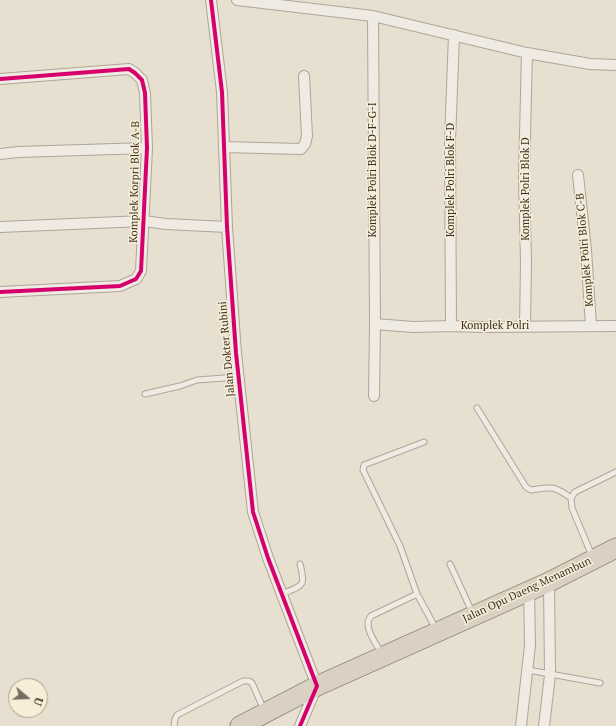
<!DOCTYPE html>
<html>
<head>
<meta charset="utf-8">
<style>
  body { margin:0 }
  #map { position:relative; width:616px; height:726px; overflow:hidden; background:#e7e0d1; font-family:"PT Serif",serif }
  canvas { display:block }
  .north { position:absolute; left:8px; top:678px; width:40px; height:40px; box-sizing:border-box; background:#f7eed8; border:1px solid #ada18e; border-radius:50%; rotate:109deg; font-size:11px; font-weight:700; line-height:16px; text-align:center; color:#3d2e20 }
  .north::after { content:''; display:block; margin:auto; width:14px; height:18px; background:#786c5e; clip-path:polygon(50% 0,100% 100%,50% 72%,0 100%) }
</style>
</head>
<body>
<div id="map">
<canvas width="616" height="726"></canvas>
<div class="north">U</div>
</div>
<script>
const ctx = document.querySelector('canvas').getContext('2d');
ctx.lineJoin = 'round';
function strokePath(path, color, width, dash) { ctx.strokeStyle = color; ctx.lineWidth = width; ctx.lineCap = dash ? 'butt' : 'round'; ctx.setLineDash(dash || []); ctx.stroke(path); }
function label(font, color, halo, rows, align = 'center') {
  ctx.font = font + ' "PT Serif",serif'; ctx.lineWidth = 3; ctx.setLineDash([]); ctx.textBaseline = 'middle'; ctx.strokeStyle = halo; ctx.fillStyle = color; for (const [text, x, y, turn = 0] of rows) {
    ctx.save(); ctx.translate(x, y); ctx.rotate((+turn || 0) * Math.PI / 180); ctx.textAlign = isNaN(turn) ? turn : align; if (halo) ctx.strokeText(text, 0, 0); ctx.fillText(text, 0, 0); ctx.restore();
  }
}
const lane = new Path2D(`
  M145,394L180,386L197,380L238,377
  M477,408L526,487L531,490C551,487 553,485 571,498
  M592,556L572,508L571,498L575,492L616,472
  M450,564L472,612
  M282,594C303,585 306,587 300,564
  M417,594L400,546L363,470L364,465L424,442
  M381,653C376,643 362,626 371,616L417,594L436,629
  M528,670L600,683
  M174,726L175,719L177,715L243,681H249L252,683L264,710`);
const street = new Path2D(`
  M211,0L222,92L227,227L236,353L253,512L268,558L317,686L300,726
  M237,0L373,16L527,53L590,64L616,65
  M373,16L375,324L374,396
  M0,79L129,69L135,73L142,80L145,93L147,148L141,271L136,279L120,286L0,292
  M224,147L301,149L305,144L307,136L304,76
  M0,154L18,152L147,148
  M578,175L586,250L591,326
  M0,227L144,221L166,224L227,227
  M375,324L413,327L451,326L482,327L616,326
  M451,326L450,141L454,35
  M525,326L526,263L524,177L527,53
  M521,726L530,645L529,591
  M544,726L550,675L549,582`);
const highway = new Path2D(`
  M240,726L317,686L549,582L616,548`);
strokePath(lane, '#ada599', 7);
strokePath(street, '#ada599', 12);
strokePath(highway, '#928b80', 21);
strokePath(lane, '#efebe3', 5);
strokePath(street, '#efebe3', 10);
strokePath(highway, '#dad1c2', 19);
strokePath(new Path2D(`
  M211,0L222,92L227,227L236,353L253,512L268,558L317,686L300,726
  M0,79L129,69L135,73L142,80L145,93L147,148L141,271L136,279L120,286L0,292`), '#d6006c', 4);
label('11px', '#3d2e20', '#f7eed8', [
  ["Komplek Polri Blok D-F-G-I",373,170,-90],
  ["Komplek Polri Blok F-D",451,180,-90],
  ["Komplek Korpri Blok A-B",135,182,-89],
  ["Komplek Polri Blok D",526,189,-90],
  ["Komplek Polri Blok C-B",585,250,-95],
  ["Komplek Polri",495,326],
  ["Jalan Dokter Rubini",227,349,-95],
  ["Jalan Opu Daeng Menambun",527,590,-25]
]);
</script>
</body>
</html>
